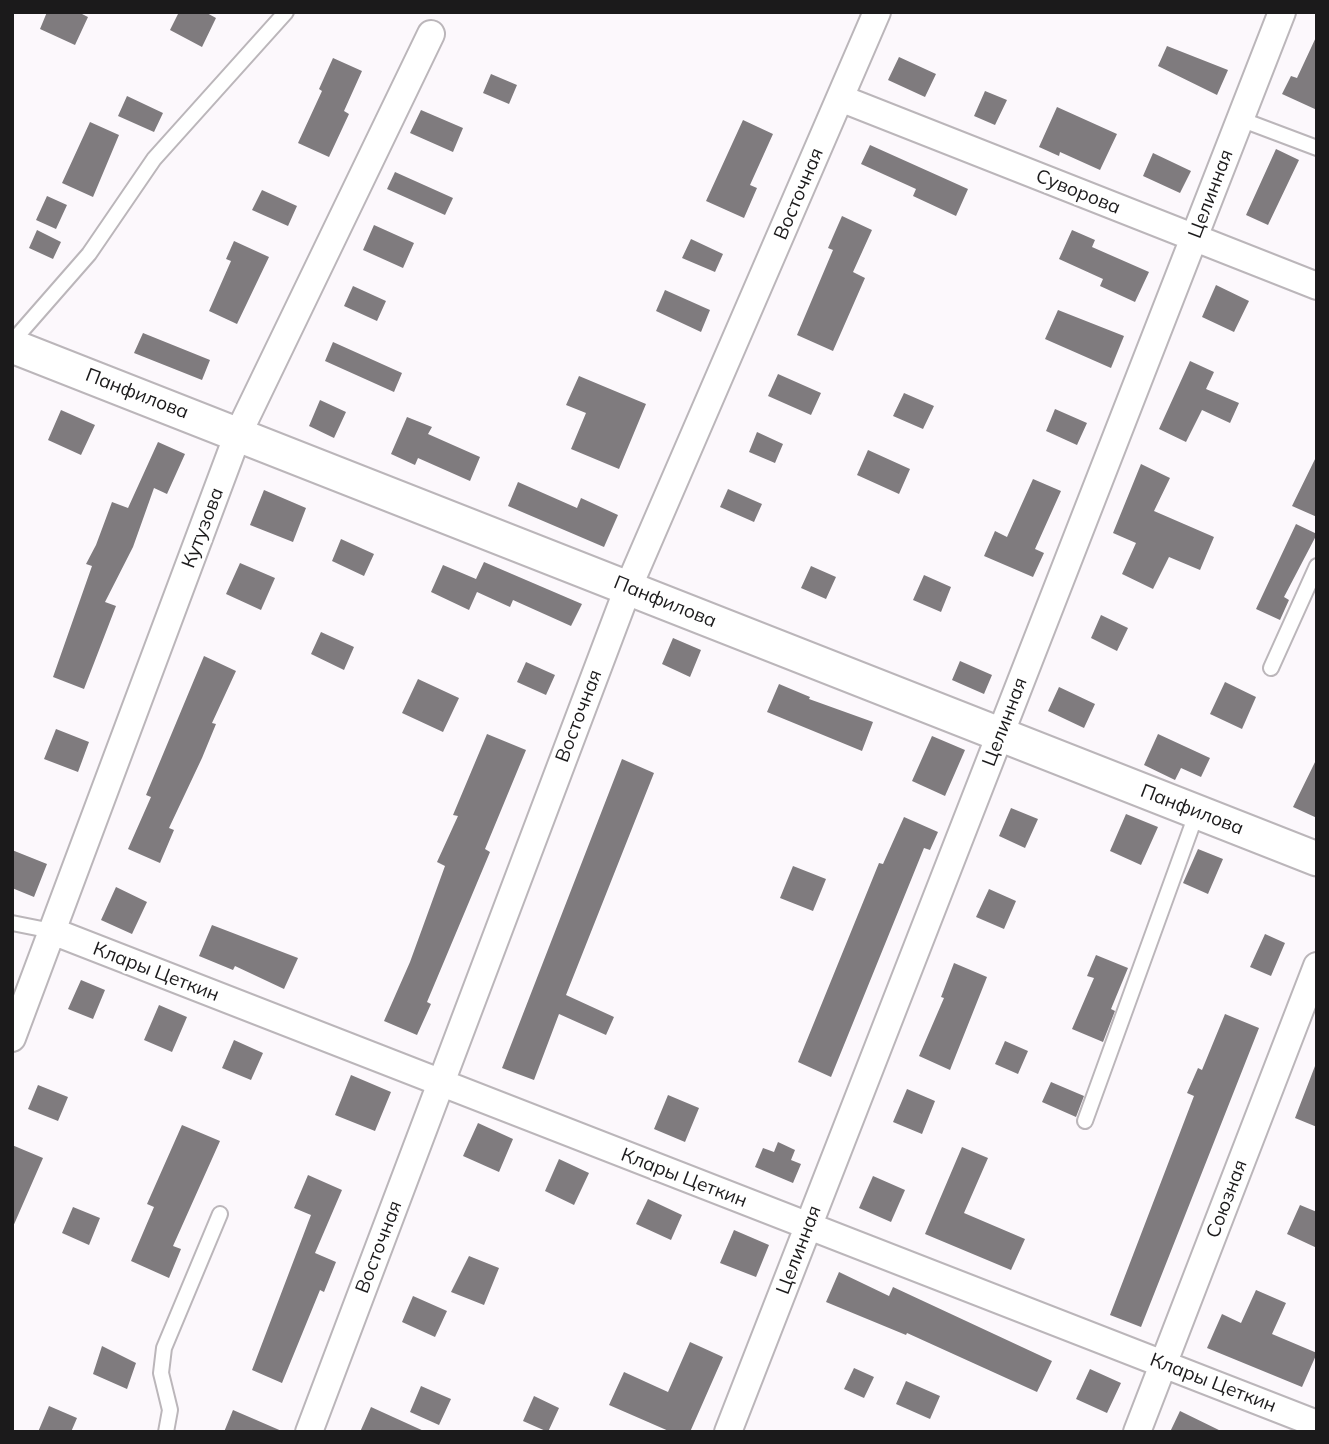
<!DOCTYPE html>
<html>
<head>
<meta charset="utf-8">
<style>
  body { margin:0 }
  #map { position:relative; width:1329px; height:1444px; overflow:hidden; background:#fcf8fc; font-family:Mulish,sans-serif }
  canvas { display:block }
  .frame { position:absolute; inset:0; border:14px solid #1b1a1b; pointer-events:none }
</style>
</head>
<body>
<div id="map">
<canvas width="1329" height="1444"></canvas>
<div class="frame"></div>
</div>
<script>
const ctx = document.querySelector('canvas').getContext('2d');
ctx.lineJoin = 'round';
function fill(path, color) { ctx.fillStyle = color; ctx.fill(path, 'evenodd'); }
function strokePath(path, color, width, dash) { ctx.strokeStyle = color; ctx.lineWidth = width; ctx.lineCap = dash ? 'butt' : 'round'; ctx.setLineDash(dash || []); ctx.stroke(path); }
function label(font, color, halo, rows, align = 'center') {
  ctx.font = font + ' Mulish,sans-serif'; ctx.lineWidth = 6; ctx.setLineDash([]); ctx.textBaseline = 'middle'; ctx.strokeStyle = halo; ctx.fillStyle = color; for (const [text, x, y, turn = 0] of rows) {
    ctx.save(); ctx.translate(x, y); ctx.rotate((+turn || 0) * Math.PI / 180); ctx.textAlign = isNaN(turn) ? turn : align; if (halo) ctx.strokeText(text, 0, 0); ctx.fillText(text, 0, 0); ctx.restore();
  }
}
fill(new Path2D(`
  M47,12H78L88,17L75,45L40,29Z
  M179,12H205L216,18L202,47L170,30Z
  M1317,35V110L1282,94L1291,76L1297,78Z
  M1167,46L1228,70L1217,95L1158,66Z
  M899,57L936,74L925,97L888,80Z
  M333,58L362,71L344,111L349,114L329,157L298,143L322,91L319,89Z
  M491,74L517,85L509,104L483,93Z
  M985,91L1007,100L995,125L974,116Z
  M127,96L163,113L154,132L118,116Z
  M1057,107L1117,134L1100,170L1060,152L1059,156L1039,147Z
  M421,110L463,128L453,152L410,133Z
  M743,120L773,134L750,185L757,188L744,218L706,201Z
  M90,122L119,135L93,197L62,183Z
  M870,145L968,189L956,216L913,196L916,189L861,164Z
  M1276,149L1299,160L1268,225L1246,215Z
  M1153,153L1191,171L1180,193L1143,176Z
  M395,172L453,198L445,215L387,189Z
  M262,190L297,206L288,226L252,210Z
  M47,196L67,205L56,229L36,220Z
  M842,216L872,230L853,272L865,278L833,351L797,335L833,250L828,248Z
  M374,225L414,243L403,268L363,250Z
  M37,230L61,242L53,259L29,248Z
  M1072,230L1095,240L1092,247L1149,272L1135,302L1100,286L1103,279L1059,259Z
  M691,239L723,254L715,272L682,258Z
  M234,241L269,257L237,324L209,311L231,261L226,259Z
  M1216,285L1249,301L1234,332L1202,317Z
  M353,286L386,301L377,321L344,306Z
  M665,290L710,310L701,332L656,311Z
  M1058,310L1124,336L1111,368L1045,339Z
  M143,333L210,360L202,380L134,353Z
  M333,342L402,373L394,392L325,361Z
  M1190,361L1214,372L1206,389L1239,403L1230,423L1202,410L1186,442L1159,429Z
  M778,374L821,393L811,415L768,396Z
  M579,376L646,404L619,469L571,449L586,413L566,405Z
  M904,393L934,406L923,429L893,416Z
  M320,400L346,412L334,438L309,426Z
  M1055,409L1087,423L1077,445L1046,431Z
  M61,410L95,425L81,455L48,440Z
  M407,417L432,427L428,434L480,457L470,481L418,458L415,465L391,454Z
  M757,432L783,444L775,463L749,452Z
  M158,442L185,454L167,494L154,488L133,547L105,602L116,606L84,689L53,677L92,566L86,564L96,545L112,502L128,508Z
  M868,450L910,469L899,494L857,475Z
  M1317,455V517L1292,506Z
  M1141,464L1170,478L1154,511L1214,537L1200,570L1169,557L1153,589L1122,574L1136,543L1113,533Z
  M1033,479L1061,491L1035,549L1044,553L1033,577L984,556L995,531L1007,537Z
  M518,482L577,508L581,498L618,515L604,547L508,506Z
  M728,489L762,504L754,522L720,507Z
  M264,490L306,508L293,542L250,525Z
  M1296,524L1317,534L1284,597L1289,600L1280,620L1256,609Z
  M341,539L374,554L364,576L332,561Z
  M484,562L582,604L571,626L513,600L510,607L477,592L469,610L431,592L443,565L476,579Z
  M240,563L275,578L261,610L226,594Z
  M811,566L836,577L826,599L801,588Z
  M924,575L951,587L941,612L913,600Z
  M1101,615L1128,628L1117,651L1091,638Z
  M321,632L354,647L344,670L311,654Z
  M673,638L701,650L690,677L662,664Z
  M204,656L236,671L212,723L216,724L202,758L169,828L174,830L160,863L128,849L151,797L146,795Z
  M960,661L992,675L984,694L952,680Z
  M526,662L555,675L546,695L517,682Z
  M418,679L459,698L443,732L402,713Z
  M1225,682L1256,697L1242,729L1210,714Z
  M779,684L810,697L809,699L873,722L862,751L767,712Z
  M1059,687L1095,704L1084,728L1048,711Z
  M56,729L89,742L78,772L44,759Z
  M487,734L526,750L485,849L490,852L427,1002L431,1004L417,1035L384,1021L410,962L445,866L437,862L458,816L453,815Z
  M1158,734L1210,758L1201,777L1181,768L1175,780L1144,765Z
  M932,736L965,750L945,796L912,781Z
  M1317,758V818L1293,807Z
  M622,759L654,773L566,995L614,1017L606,1035L559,1014L534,1080L502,1068Z
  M1011,808L1038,819L1025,848L999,836Z
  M1126,814L1158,827L1141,865L1110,851Z
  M904,817L938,832L930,850L924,848L831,1077L798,1062L879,863L883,864Z
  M1198,849L1223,859L1208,894L1183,883Z
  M12,850L47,864L34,897L12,888Z
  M793,866L826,879L813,911L780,898Z
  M116,887L147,902L132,934L101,920Z
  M989,889L1016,901L1004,929L976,917Z
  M212,925L298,958L284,989L235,966L233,970L199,956Z
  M1265,934L1285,943L1271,976L1250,967Z
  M1096,955L1128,968L1111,1009L1115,1011L1103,1042L1072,1029L1094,978L1087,976Z
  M954,963L987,977L950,1070L919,1056L944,998L941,997Z
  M81,980L105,990L93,1019L68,1009Z
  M159,1005L187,1017L172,1052L144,1040Z
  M1225,1014L1259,1028L1141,1327L1110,1315L1194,1096L1187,1093L1198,1068L1202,1070Z
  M234,1040L263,1053L251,1080L222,1068Z
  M1005,1041L1028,1051L1018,1074L995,1064Z
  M1315,1066H1317V1127L1295,1118Z
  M351,1075L391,1092L375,1131L335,1115Z
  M1051,1082L1084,1096L1076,1117L1042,1102Z
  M38,1085L68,1097L58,1121L28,1109Z
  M907,1089L935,1101L922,1134L893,1122Z
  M668,1095L699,1108L685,1142L654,1129Z
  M478,1123L513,1139L499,1172L463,1156Z
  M182,1125L220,1141L173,1246L181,1249L169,1278L131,1261L154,1207L147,1204Z
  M778,1142L795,1150L791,1160L801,1164L793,1183L755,1167L763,1148L774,1152Z
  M12,1145L43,1158L12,1229Z
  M962,1147L988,1158L964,1213L1025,1239L1011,1270L925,1234Z
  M559,1159L589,1173L574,1205L545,1191Z
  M308,1175L342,1190L315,1253L336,1262L324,1292L320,1290L282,1383L252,1370L311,1215L294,1208Z
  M873,1176L905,1190L891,1222L859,1208Z
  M648,1199L682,1215L671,1240L636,1224Z
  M1300,1205L1317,1212V1248L1287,1234Z
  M73,1207L100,1218L89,1245L62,1233Z
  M734,1230L769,1245L756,1277L720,1263Z
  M469,1256L499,1268L484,1305L451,1292Z
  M839,1272L889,1296L893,1287L1052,1361L1037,1392L907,1333L906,1335L826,1302Z
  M1256,1290L1286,1303L1272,1334L1317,1353L1302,1387L1207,1348L1222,1314L1241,1323Z
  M413,1296L447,1311L435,1337L402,1322Z
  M690,1342L723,1357L690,1432H671L609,1405L624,1372L668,1392Z
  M102,1346L136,1363L127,1389L93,1374Z
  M854,1368L874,1377L864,1398L844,1389Z
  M1090,1369L1121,1383L1107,1413L1076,1399Z
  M906,1381L940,1396L930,1419L896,1404Z
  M421,1386L451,1399L439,1425L410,1412Z
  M534,1396L559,1408L548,1432L523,1421Z
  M49,1406L77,1418L71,1432H38Z
  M371,1407L426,1432H360Z
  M233,1410L284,1432H224Z
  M1180,1411L1223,1432H1170Z`), '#7f7b7e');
const service = new Path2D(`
  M1240,119L1317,148
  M12,342L89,254L154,159L286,12
  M1271,668L1317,566
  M12,923L52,931
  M1085,1121L1197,812
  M166,1432L170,1410L161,1373L164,1348L220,1214`);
const minor = new Path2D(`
  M840,98L1317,286
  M52,931L1317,1424
  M12,1038L238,434L431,34
  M309,1432L628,588L877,12
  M728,1432L1282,12
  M1137,1432L1317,966`);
const tertiary = new Path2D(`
  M12,346L1317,859`);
strokePath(service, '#bbb6ba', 18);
strokePath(minor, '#bbb6ba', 30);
strokePath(tertiary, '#bbb6ba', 37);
strokePath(service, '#fff', 14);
strokePath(minor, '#fff', 26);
strokePath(tertiary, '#fff', 33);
label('19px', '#1b1a1b', '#fff', [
  ["Суворова",1078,192,22],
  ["Восточная",799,194,-67],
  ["Целинная",1211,194,-69],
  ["Панфилова",137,394,21],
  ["Кутузова",203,528,-69],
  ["Панфилова",665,602,22],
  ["Восточная",579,716,-69],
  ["Целинная",1005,722,-69],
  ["Панфилова",1192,810,21],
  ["Клары Цеткин",156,972,21],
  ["Клары Цеткин",684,1178,21],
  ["Союзная",1227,1199,-69],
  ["Восточная",379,1247,-69],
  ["Целинная",799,1250,-69],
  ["Клары Цеткин",1213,1383,21]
]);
</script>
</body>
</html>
